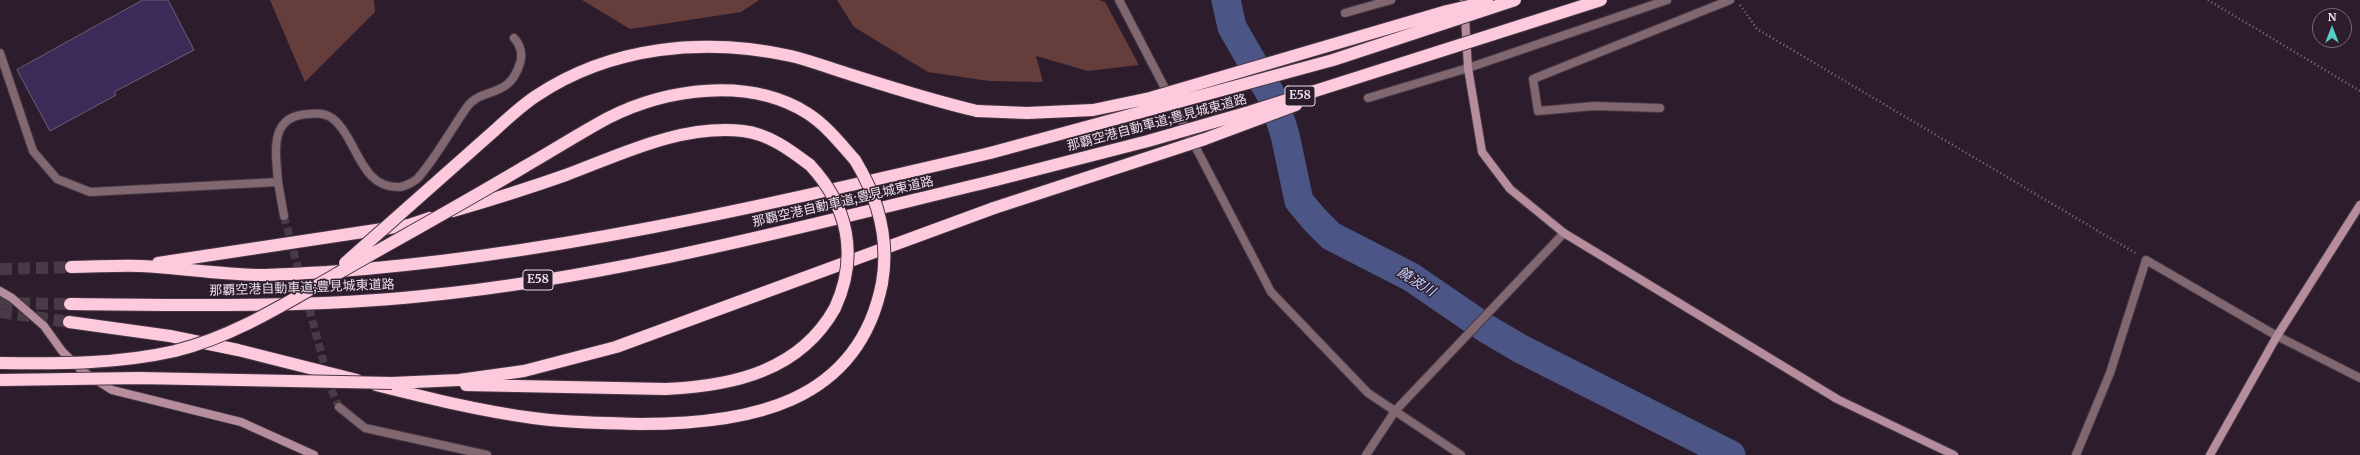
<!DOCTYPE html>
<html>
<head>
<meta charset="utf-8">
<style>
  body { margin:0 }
  #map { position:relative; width:2360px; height:455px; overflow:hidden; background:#2d1d2c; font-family:Merriweather,serif }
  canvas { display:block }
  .north { position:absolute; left:2312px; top:8px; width:40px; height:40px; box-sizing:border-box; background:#2d1d2c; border:1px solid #786a77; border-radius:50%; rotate:0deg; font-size:11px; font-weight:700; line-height:16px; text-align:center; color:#e8dde7 }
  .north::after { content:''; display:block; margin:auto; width:14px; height:18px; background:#54cdc7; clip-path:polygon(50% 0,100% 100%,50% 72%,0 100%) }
</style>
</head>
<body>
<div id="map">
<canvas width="2360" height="455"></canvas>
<div class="north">N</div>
</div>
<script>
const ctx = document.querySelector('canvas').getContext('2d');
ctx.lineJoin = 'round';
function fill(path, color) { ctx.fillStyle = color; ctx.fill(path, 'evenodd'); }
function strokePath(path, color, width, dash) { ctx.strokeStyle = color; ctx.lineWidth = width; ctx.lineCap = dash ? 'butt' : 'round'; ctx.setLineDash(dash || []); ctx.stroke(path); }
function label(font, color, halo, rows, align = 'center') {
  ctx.font = font + ' Merriweather,"Noto Sans JP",serif'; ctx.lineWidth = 3; ctx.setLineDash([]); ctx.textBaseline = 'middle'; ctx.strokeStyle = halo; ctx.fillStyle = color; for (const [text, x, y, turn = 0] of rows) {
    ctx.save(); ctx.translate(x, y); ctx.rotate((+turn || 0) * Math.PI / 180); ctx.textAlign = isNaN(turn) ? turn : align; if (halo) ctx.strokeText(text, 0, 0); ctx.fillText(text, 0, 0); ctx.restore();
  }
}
fill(new Path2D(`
  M270,0H374L375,12L305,82Z
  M582,0H759L741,12L630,29Z
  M837,0H1099L1105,2L1139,65L1088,71L1036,56L1043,82L989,81L928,72L854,27Z`), '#653e3c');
strokePath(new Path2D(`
  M1226,0L1232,27L1274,100L1285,135L1299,201L1315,220L1331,236L1411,277L1487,329L1521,349L1731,455`), '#4b5686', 29);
const building = new Path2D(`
  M143,0H168L194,50L114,92L116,95L50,131L17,70Z`);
fill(building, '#3c2b58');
strokePath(building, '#696278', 1);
strokePath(new Path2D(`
  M284,216L331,389L339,407`), '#493a48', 8, [8, 4]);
strokePath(new Path2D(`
  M0,269L71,267
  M0,303L70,304
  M0,312L69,322`), '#493a48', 12, [12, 6]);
const lane = new Path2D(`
  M1660,108L1594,106L1538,111L1533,79L1730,0
  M278,182C276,153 268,116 308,114C316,113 325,113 332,118C358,138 359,189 400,187C405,186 414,182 417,179C434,161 452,128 467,107C482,86 509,100 520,63C523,54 520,44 514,38`);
const street = new Path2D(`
  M1119,0L1271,292L1368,393L1461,455
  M1345,13L1391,0
  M0,53L33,151L57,179L90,192L278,182L284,216
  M1368,98L1468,68L1667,0
  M339,407L365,428L487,455
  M1366,455L1395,411L1564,233
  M2076,455L2110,373L2146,260L2277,336L2360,378`);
const secondary = new Path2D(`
  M1464,0L1468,68L1482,152L1510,189L1564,233L1837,399L1954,455
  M0,291L12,298L44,326L62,351L82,371L112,390L241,422L314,455
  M2210,455L2277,336L2360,205`);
const highway = new Path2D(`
  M494,131C507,119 521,106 536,96C611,46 704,37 791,56C812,61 832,69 852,75C893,88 934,101 977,111
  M524,167C552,151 580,133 608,118C667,88 749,77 807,113C826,125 840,143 855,160
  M453,211C491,200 529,188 566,175C622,154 682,124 743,131C769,134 790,150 810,165
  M158,263L409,225L430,218
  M71,267C94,267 117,265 141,266C180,268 218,274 257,275C280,275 304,273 327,272C552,256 771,204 990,153
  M70,304C188,305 306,308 423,296C616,277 809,225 996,180
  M69,322L170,336L238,350L357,380
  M392,383L459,380L524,371L616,347L994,208
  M376,385C428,398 480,411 533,418C569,423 605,423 641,424C747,424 858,405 882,283
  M466,385L666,389C733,386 800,371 835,308`);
strokePath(lane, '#473846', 10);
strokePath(street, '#473846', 10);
strokePath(secondary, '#473846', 10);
strokePath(highway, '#473846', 14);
strokePath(new Path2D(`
  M2208,0L2360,91
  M1740,5L1757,29L2137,254`), '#837582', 2.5, [1, 3]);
strokePath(lane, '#816770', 8);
strokePath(street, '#816770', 8);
strokePath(secondary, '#b68d9c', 8);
strokePath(highway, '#fdc9dc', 12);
const highwayBridge = new Path2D(`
  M977,111L1027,113L1093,110L1150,98L1447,11L1487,2
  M990,153L1333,60L1515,0
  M855,160C878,198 890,238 882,283
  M810,165C848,206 859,256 835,308
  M996,180L1148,141L1249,112L1601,0
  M994,208L1205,139L1296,105
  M345,263L494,131
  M0,363C58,364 118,364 175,351C234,336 283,305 335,275C398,239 462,204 524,167
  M0,380L139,378L392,383`);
strokePath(highwayBridge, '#473846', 14, []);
strokePath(highwayBridge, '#fdc9dc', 12);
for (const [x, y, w] of [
  [1300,96,30],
  [538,280,30]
]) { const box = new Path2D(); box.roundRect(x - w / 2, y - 10, w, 20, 3); ctx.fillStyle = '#2d1d2c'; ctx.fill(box); strokePath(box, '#e8dde7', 1); }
label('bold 12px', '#e8dde7', null, [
  ["E58",1300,96],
  ["E58",538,280]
]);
label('13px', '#e8dde7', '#2d1d2c', [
  ["那覇空港自動車道;豊見城東道路",1157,123,-15],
  ["那覇空港自動車道;豊見城東道路",843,202,-13],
  ["那覇空港自動車道;豊見城東道路",302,288,-2]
]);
label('italic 14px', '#c4d1ff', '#2d1d2c', [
  ["饒波川",1416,282,32]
]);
</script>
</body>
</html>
